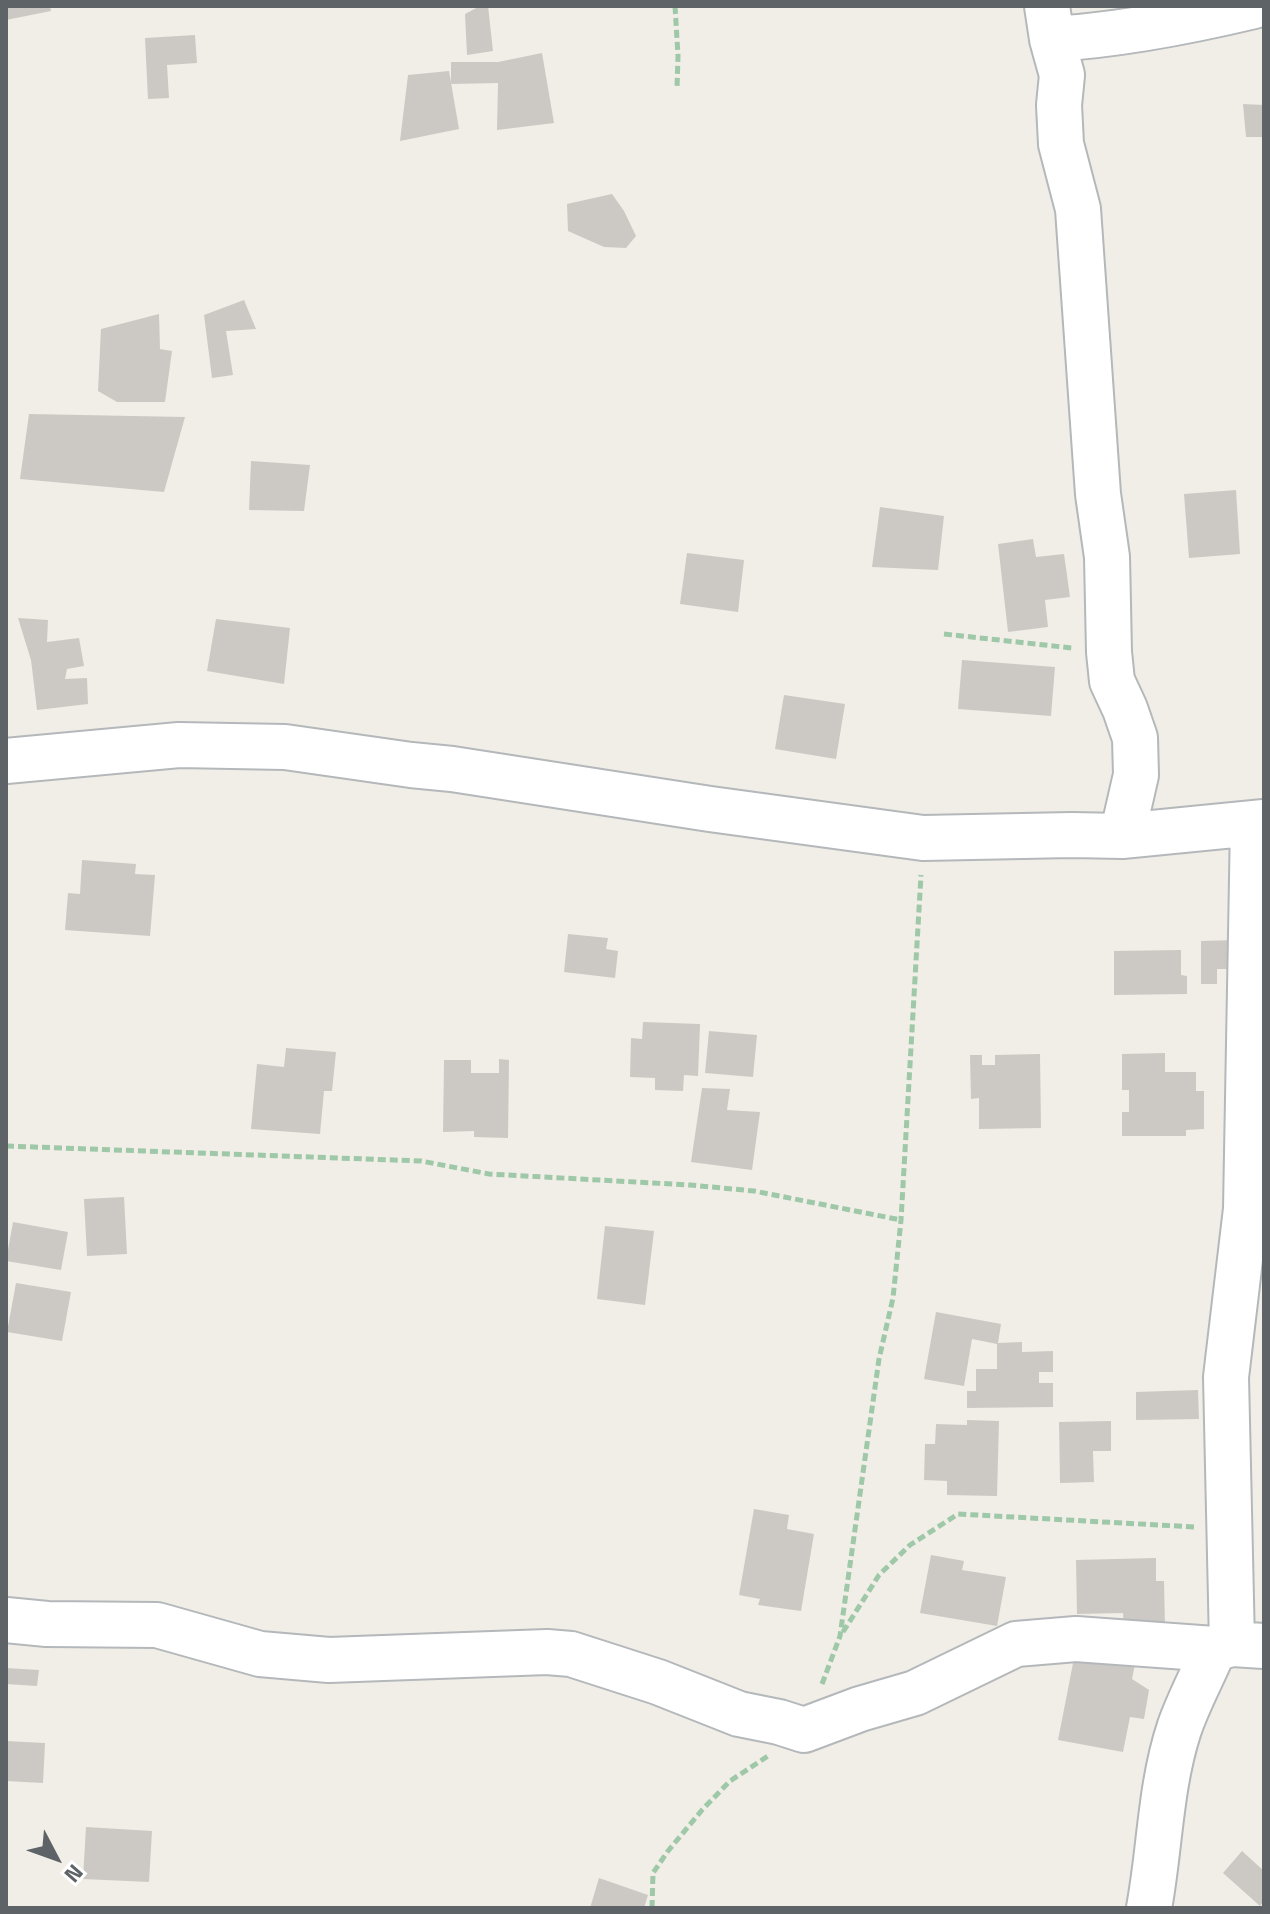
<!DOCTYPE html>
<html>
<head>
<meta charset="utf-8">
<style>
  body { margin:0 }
  #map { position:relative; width:1270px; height:1914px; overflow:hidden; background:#f0eee7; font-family:"Titillium Web",sans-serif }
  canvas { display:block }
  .frame { position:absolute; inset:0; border:8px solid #5e6367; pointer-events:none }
  .north { position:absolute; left:16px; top:1818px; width:80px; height:80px; -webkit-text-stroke:6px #fff; paint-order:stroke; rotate:131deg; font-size:22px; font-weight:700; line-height:32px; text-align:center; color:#5e6367 }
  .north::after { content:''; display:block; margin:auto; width:28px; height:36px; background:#5e6367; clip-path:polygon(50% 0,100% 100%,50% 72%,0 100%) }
</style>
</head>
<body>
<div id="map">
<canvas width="1270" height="1914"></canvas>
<div class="frame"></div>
<div class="north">N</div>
</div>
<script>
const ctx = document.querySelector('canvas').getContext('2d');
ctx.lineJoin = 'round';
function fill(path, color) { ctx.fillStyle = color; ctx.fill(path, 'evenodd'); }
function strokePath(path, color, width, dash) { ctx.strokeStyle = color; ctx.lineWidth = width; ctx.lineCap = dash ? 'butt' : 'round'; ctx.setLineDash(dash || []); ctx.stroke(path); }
fill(new Path2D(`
  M6,6H50L51,11L6,20Z
  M480,6H488L493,51L467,55L465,14Z
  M195,35L197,63L167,65L169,98L148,99L145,38Z
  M542,53L554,123L497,130L498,83L451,84V62H498Z
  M449,71L459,129L400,141L408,75Z
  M1243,104L1264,105V137H1246Z
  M612,194L624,211L636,236L626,248L604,247L568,231L567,204Z
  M244,300L256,329L226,331L233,375L212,378L204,315Z
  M159,314L160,349L172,351L165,402H117L98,391L101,329Z
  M29,414L185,417L164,492L20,479Z
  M251,461L310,465L304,511L249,510Z
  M1236,490L1240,554L1189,558L1184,494Z
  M880,507L944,516L938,570L872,567Z
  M1033,539L1036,557L1064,554L1070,597L1045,600L1048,627L1008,632L998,544Z
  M687,553L744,560L738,612L680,604Z
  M18,618L48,620L47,642L79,638L84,666L67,669L65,679L87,678L88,704L37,710L31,660Z
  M216,619L290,628L284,684L207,671Z
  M962,660L1055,667L1051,716L958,709Z
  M784,695L845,704L836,759L775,749Z
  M82,860L136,864L135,874L155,875L150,936L65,930L68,893L80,894Z
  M568,934L608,938L606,949L618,951L615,978L564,972Z
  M1236,940V969H1217V984H1201V941Z
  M1181,950V975L1187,976V994L1114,995V951Z
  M643,1022L700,1024L698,1076L684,1075L683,1091L655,1090V1078L630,1077L631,1038L642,1039Z
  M709,1031L757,1035L753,1077L705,1073Z
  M286,1048L336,1052L332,1091H324L320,1134L251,1129L257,1064L284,1067Z
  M1165,1053V1072H1196V1091H1204V1129L1186,1130V1136H1122V1112H1129V1090H1122V1054Z
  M1040,1054L1041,1128L979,1129V1098L971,1099L970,1055H982V1065H995V1055Z
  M499,1059L509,1060L508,1138L474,1137V1131L443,1132L444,1060H471V1073H499Z
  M702,1088L730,1089L727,1110L760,1112L752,1170L691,1162Z
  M124,1197L127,1254L87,1256L84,1199Z
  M13,1222L68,1232L61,1270L6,1261Z
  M605,1226L654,1231L645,1305L597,1299Z
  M16,1283L71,1292L62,1341L7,1332Z
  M936,1312L1001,1324L998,1343L1022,1342V1352L1053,1351V1372H1039V1383H1053V1407L967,1408V1391H976V1369H997V1344L972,1339L964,1386L924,1379Z
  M1198,1390L1199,1419L1136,1420V1392Z
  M967,1420L999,1421L997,1496L947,1495V1481L924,1480L925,1444H935L936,1424L967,1425Z
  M1111,1421V1451H1093L1094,1482L1060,1483L1059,1422Z
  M754,1509L789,1515L787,1529L814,1534L801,1611L758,1605L760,1599L739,1595Z
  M931,1555L964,1561L962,1570L1006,1577L997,1626L920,1613Z
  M1156,1558V1581H1164L1165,1627L1124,1628L1123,1613L1077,1614L1076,1560Z
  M1077,1643L1137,1654L1132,1679L1149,1690L1144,1719L1130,1717L1123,1752L1058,1740Z
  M6,1668L39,1670L37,1686L6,1684Z
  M6,1741L45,1743L43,1783L6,1781Z
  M86,1827L152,1831L149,1882L83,1879Z
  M1242,1851L1264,1871V1901L1260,1906L1223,1873Z
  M599,1878L648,1895L644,1908H590Z`), '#ccc9c4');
const minor = new Path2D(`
  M1047,6L1052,39L1062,75L1059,105L1061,144L1078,209L1098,494L1107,557L1109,652L1112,681L1125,709L1135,738L1136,775L1122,836
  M1052,39C1120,35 1187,22 1254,6
  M6,761L179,745L285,747L411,765L452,769L710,809L923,838L1072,835L1122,836L1264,822
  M6,1620L47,1624L157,1625L260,1654L329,1660L547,1652L571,1654L658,1682L739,1714L779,1722L804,1730L860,1709L915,1693L1016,1644L1076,1639L1214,1649L1232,1644L1264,1646
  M1232,1644L1226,1377L1246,1209L1253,824
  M1149,1908C1160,1849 1160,1787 1179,1729C1188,1702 1203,1675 1214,1649`);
strokePath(minor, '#b4b8bb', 48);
strokePath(new Path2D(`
  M675,6L678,56L677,88
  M944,634L1072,648
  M6,1146L421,1161L489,1174L690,1185L754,1191L901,1220
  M843,1632L879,1575L910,1545L958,1514L1195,1527
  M822,1684L840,1636L879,1359L893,1298L901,1220L921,875
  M652,1908L653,1873L668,1851L702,1810L730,1781L768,1756`), '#9ec8a8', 5, [8, 4]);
strokePath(minor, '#fff', 44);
</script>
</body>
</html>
